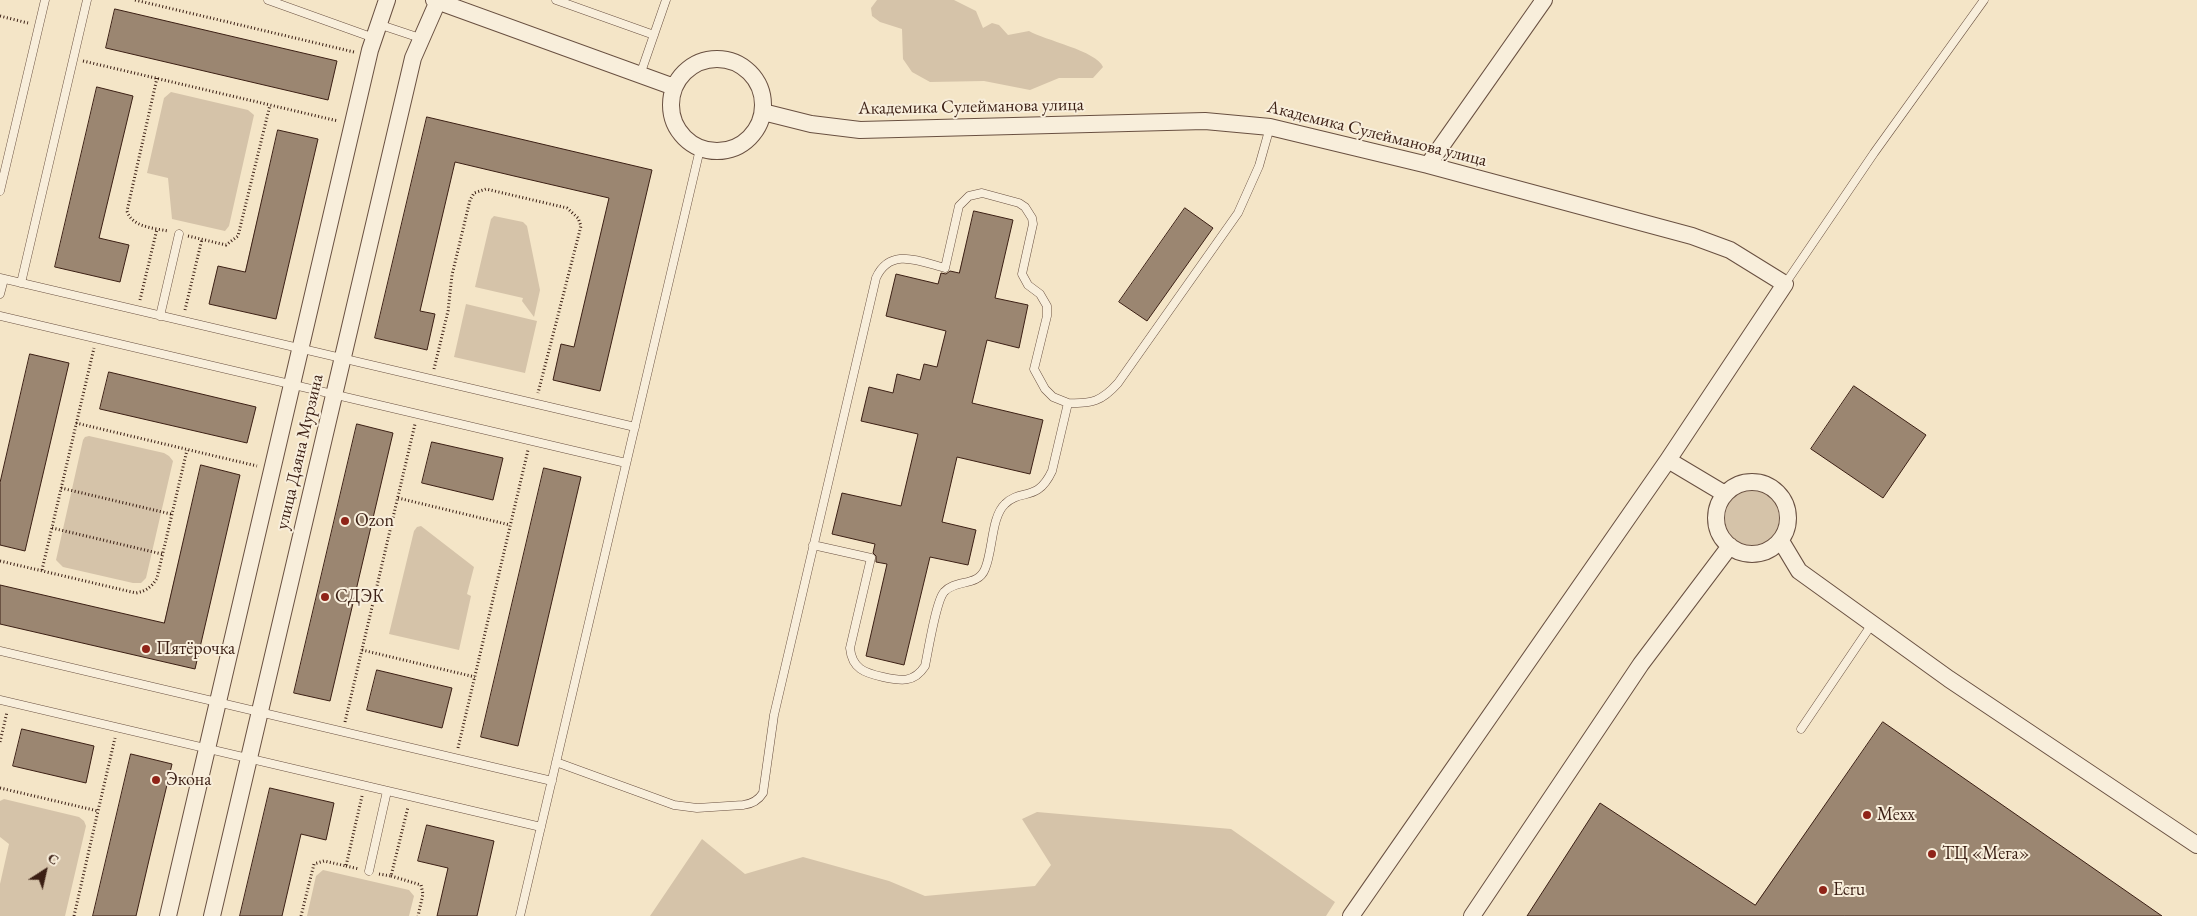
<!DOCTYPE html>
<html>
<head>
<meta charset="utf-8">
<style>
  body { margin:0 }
  #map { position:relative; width:2197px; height:916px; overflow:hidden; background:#f4e5c7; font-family:"EB Garamond",serif }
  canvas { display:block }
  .north { position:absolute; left:20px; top:846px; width:50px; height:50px; -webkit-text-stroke:4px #f8eedb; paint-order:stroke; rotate:35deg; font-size:14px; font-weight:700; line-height:20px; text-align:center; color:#3b1f14 }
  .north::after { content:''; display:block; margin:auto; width:18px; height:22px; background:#3b1f14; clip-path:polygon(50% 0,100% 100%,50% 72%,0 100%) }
</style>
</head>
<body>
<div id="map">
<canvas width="2197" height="916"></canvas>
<div class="north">С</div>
</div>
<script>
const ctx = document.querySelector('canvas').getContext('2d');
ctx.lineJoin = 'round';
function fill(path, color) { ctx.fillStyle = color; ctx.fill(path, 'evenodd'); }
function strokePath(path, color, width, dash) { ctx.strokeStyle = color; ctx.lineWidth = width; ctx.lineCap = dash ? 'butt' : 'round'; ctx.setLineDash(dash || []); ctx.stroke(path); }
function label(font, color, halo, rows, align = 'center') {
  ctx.font = font + ' "EB Garamond",serif'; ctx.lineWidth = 4; ctx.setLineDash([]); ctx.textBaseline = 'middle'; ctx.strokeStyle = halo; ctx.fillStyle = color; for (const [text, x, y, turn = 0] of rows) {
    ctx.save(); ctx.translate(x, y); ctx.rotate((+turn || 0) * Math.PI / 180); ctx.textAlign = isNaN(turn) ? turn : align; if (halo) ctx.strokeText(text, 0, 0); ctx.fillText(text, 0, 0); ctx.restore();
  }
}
fill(new Path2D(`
  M877,0H954L976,11L983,28L992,23L999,25L1008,35L1029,31C1044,40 1097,51 1103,67L1093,78H1059L1030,90L984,81L930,82L912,72L903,59L902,29L880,22L872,16L871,8Z
  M171,92L248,110L254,115L229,226L225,231L172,219L168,178L147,173L164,98Z
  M494,216L523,222L527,226L540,290L534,317L522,301L523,298L475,287L491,219Z
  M466,304L537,321L525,373L454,357Z
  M89,436L164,453L169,456L173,461L146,578L141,583H133L63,567L56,560L83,440L85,437Z
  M1725 518a27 27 0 1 1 54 0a27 27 0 1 1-54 0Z
  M421,526L474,567L467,594L471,596L459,650L389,634L414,531L417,527Z
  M4,799L79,817L84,821L86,826L65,916H0V884L9,844L0,837V801Z
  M1037,812L1231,829L1335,902L1326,916H650L702,839L745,874L803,857L889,881L925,896L1035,886L1051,865L1022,819Z
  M323,870L409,890L414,896L409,916H307L316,876Z`), '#d5c3a9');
const building = new Path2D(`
  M115,9L337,61L328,100L106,48Z
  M97,87L133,96L99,238L129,245L120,282L55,267Z
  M427,117L652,170L600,391L553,380L561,344L574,347L609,198L514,176L455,162L420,311L435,314L427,350L375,338Z
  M278,130L318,139L276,319L209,304L218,266L245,272Z
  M1185,208L1213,228L1147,321L1119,302Z
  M974,211L1013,220L995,298L1028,305L1019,348L987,340L972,403L1043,420L1030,474L957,457L942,522L976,530L968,565L930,557L904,665L866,656L887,564L876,562V556L873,553L875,544L832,534L842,493L901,506L918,434L861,421L869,387L893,393L897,374L920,380L924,364L937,367L946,331L886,316L896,274L938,284L941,273L946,274L950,271L959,273Z
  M30,354L69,363L25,551L0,545V483Z
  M109,372L256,407L247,443L100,409Z
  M1854,386L1926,435L1883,498L1811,449Z
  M357,424L393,433L330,701L294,693Z
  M432,442L503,458L493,500L422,483Z
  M201,465L240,475L195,669L0,624V585L164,623Z
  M544,468L581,477L518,746L481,737Z
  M377,670L452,688L442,728L367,710Z
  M1883,722L2162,916H1527L1600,803L1755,905Z
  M22,729L94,746L86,783L13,766Z
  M131,754L172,764L149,860L136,916H93Z
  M270,788L334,803L326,840L301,834L282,916H240Z
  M427,825L494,841L477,916H437L448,868L418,861Z`);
fill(building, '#9b8671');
strokePath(building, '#3b1f14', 1);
const lane = new Path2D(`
  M268,0L374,38
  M556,0L654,35
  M378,24L420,38
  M640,75L666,0
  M0,191L45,0
  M0,278L635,427
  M21,283L87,0
  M1785,284L1874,153L1984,0
  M0,294L4,279
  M0,316L626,463
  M160,316L179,234
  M1068,403C1092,404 1102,401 1118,383L1238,213L1259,166L1270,127
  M0,651L552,781
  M0,700L541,827
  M1801,729L1872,624
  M556,762L674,805L697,808L743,805C752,804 758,801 763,793L774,715L876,278C890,247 919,261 945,268L959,206L969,196L982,193L1019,203L1025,207L1032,218L1033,224L1022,274L1028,285L1040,294L1047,306V316L1034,369L1045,389L1053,397L1068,403L1052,471C1037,503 1021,488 1005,504C991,517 993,551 985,569C978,587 955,579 944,592C936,601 928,652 925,666C914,683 901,681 883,677C865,673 852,669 850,648L871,558L813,545
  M369,871L387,791
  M520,916L700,149`);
const street = new Path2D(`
  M434,0L674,87
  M671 105a46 46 0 1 1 92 0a46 46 0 1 1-92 0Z
  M763,112L811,124L860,130L1205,121L1270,127L1428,165L1692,236L1730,250L1785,284L1668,460L1351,916
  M1428,165L1544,0
  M1668,460L1725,494
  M1716 518a36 36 0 1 1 72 0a36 36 0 1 1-72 0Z
  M1781,541L1799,571L1949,679L2197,845
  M168,916L370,50L387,0
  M212,916L413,58L438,1
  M1472,916L1641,664L1730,546`);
strokePath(lane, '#695041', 9);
strokePath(street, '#695041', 18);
strokePath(new Path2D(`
  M135,0L354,52
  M0,16L28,23
  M83,61L338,121
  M157,78L127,211C132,227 153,228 168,231
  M188,236L226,245L238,236L270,105
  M140,300L157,229
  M185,310L202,239
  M434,369L448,311L452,275L470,200L474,193L486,189L567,208L578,218L581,226L538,393
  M76,423L257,466
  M61,488L171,514
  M398,498L510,525
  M52,528L162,554
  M0,561L136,593C146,591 152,587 157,578L187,450
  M42,570L94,348
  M362,650L475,677
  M345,722L415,424
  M0,742L7,712
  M458,748L528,450
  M0,788L98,811L115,738
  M346,866L359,869
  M379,874L391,876L408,807
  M391,876L421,885L423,894L418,916
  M74,916L98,811
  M301,916L314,864L324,861L346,866L362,796`), '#3b1f14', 3, [1, 2.5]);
strokePath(lane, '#f8eedb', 8);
strokePath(street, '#f8eedb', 16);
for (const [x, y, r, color] of [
  [345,521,5,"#8f2418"],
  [325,597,5,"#8f2418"],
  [146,649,5,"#8f2418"],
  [156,780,5,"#8f2418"],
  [1867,815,5,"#8f2418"],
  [1932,854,5,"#8f2418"],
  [1823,890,5,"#8f2418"]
]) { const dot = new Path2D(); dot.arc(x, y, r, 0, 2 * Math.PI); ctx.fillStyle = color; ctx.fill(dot); strokePath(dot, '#f8eedb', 2); }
label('18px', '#3b1f14', '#f8eedb', [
  ["Академика Сулейманова улица",971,107,-1],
  ["Академика Сулейманова улица",1377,134,14],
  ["улица Даяна Мурзина",300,452,-77]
]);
label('18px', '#3b1f14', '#f8eedb', [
  ["Ozon",355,521],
  ["СДЭК",335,597],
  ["Пятёрочка",156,649],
  ["Экона",166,780],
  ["Mexx",1877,815],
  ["ТЦ «Мега»",1942,854],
  ["Ecru",1833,890]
], 'left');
</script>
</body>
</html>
